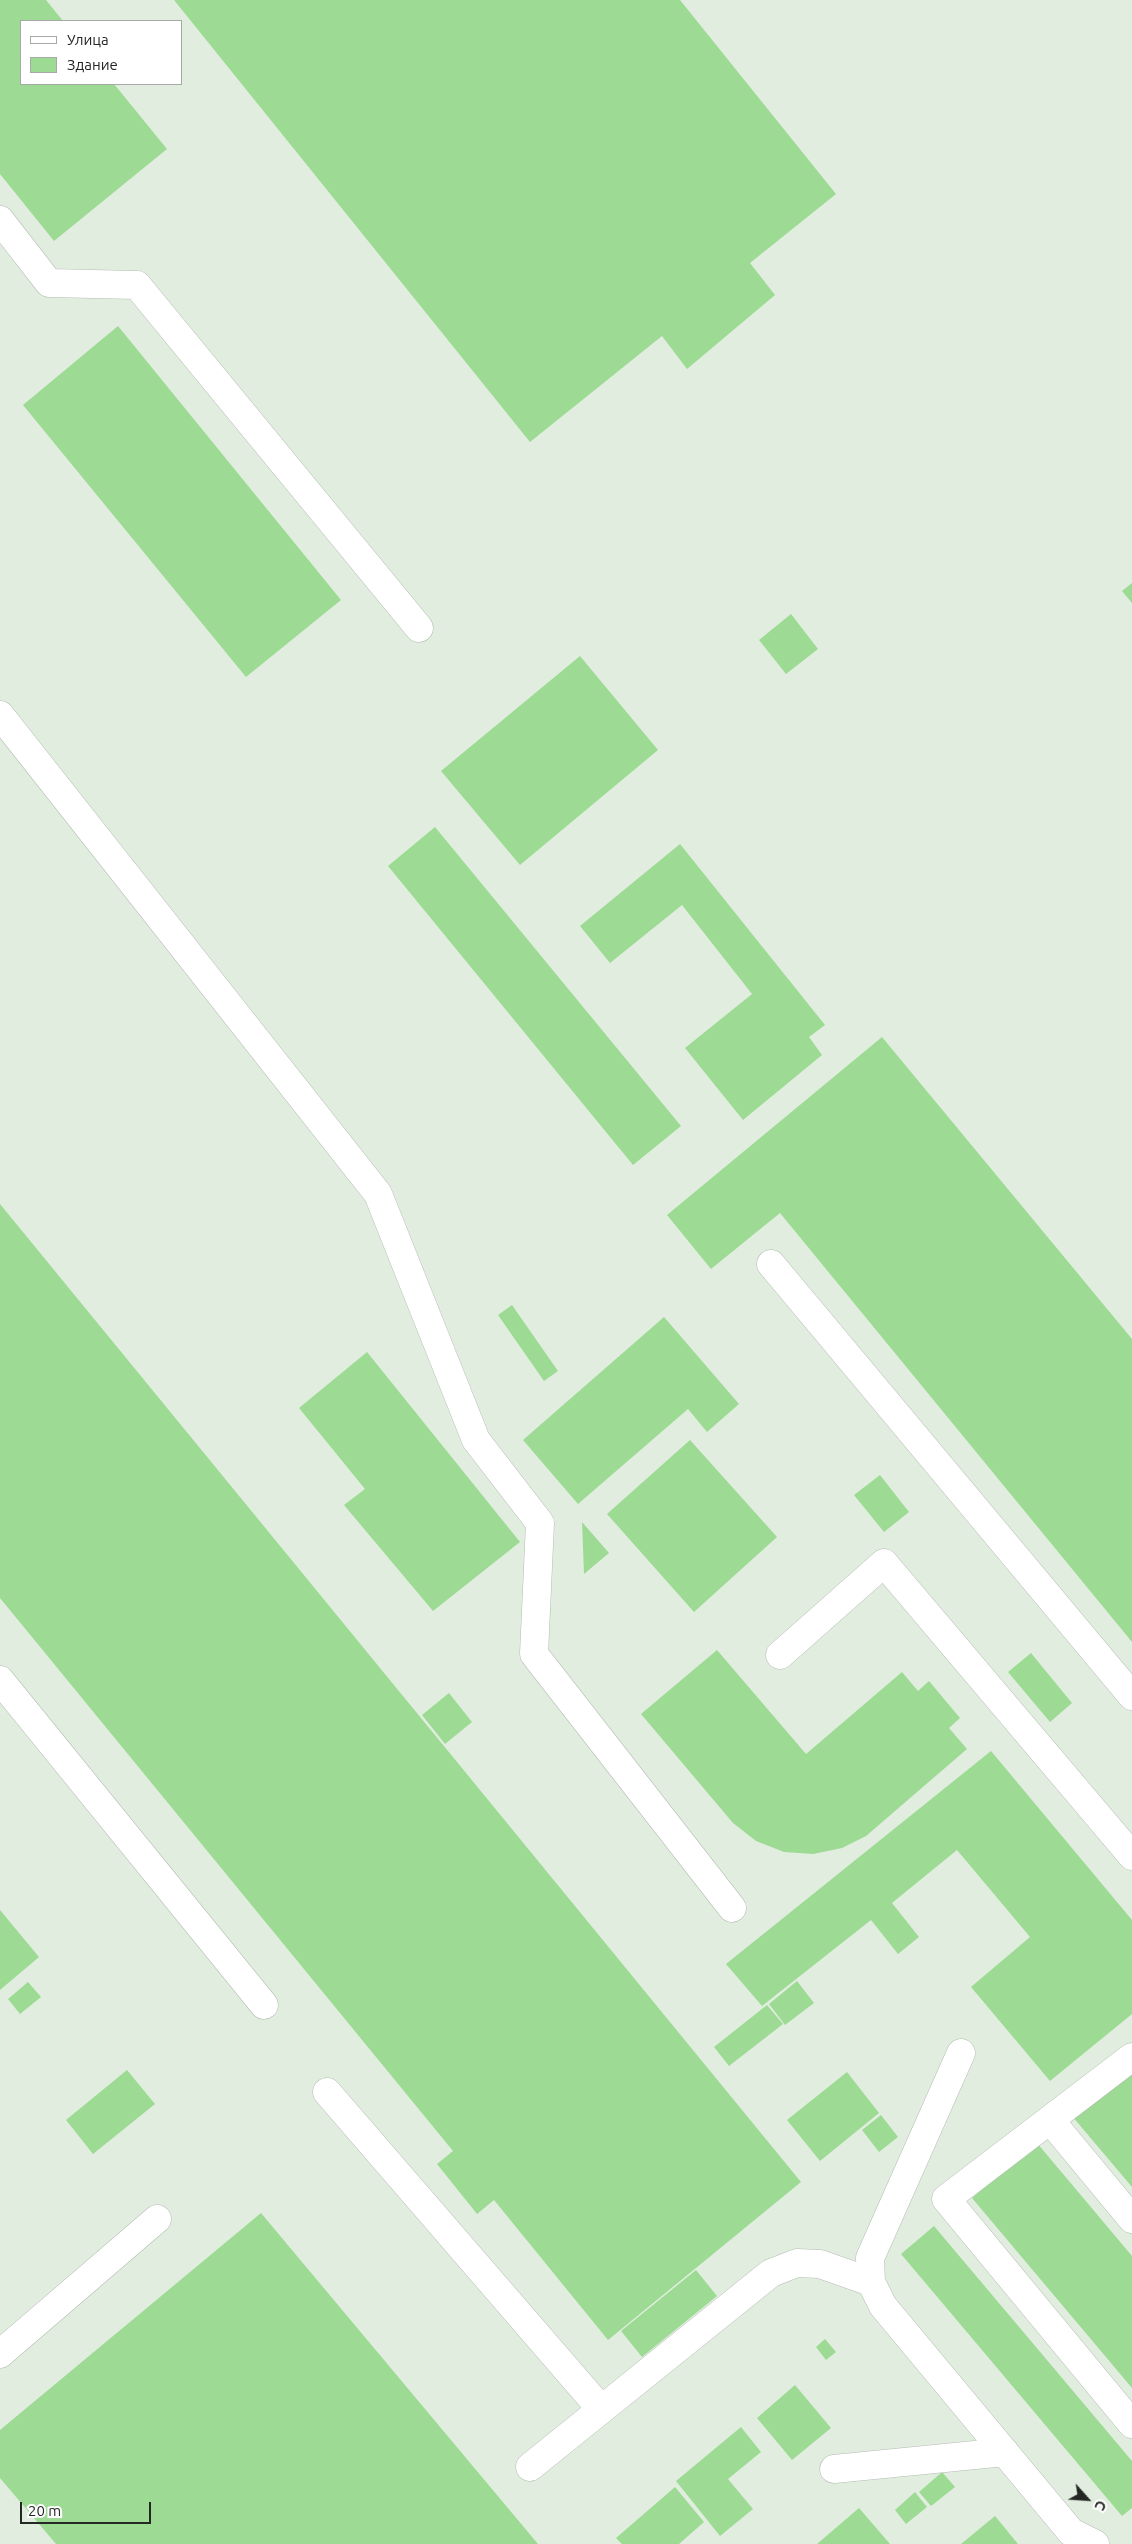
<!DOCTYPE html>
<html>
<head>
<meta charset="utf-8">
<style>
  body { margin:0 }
  #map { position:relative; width:1132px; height:2544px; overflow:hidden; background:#f0f8ef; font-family:Ubuntu,sans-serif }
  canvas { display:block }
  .legend { position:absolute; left:20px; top:20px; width:162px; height:65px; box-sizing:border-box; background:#fff; border:1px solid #a7a9a7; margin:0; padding:6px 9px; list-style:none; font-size:15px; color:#242724 }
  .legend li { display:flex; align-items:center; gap:10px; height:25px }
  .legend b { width:25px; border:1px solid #a7a9a7 }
  .north { position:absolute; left:1062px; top:2474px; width:50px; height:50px; -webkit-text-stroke:4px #fff; paint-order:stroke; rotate:116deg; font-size:14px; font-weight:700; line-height:20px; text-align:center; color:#242724 }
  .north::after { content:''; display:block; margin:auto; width:18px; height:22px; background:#242724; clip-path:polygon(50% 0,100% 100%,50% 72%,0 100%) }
  .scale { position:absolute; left:20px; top:2502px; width:131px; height:22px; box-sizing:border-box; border:2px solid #242724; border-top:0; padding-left:6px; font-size:15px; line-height:18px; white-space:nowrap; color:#242724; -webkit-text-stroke:4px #fff; paint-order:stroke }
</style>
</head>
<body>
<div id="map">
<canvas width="1132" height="2544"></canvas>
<ul class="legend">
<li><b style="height:6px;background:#fff"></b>Улица</li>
<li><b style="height:14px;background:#9dda94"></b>Здание</li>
</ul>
<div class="north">С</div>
<div class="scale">20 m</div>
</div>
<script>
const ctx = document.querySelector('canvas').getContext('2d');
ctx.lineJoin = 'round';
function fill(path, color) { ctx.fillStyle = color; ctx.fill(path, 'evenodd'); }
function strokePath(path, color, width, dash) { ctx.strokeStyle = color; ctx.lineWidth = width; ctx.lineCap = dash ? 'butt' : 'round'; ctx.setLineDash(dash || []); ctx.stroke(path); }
fill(new Path2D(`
  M0,0H1132V2544H0ZM21,21H181V84H21Z`), '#e1eedf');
fill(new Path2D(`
  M0,0H46L63,21H21V84H114L167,149L54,241L0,174Z
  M174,0H680L836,194L750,263L775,295L687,369L662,336L530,442Z
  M118,326L341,600L246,677L23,405Z
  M1132,583V603L1122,591Z
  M791,614L818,649L786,674L759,640Z
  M580,656L658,750L520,865L441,771Z
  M435,827L681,1126L633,1165L388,866Z
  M680,844L825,1025L809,1037L822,1055L743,1120L685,1048L752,994L682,905L610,963L580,926Z
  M882,1037L1132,1339V1642L780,1213L711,1269L667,1215Z
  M0,1204L801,2182L608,2340L494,2200L477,2214L437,2164L453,2151L0,1598Z
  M512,1305L558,1371L544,1381L498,1315Z
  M664,1317L739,1404L707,1432L688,1409L578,1504L523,1440Z
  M367,1352L520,1542L433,1611L344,1505L365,1489L299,1408Z
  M690,1440L777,1537L694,1612L607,1514Z
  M880,1475L909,1512L884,1532L854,1495Z
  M582,1522L609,1553L584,1574Z
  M717,1650L806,1754L902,1672L918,1691L929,1681L960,1718L949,1728L967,1749L866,1836L842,1848L813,1854L784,1852L756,1841L733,1823L641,1714Z
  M1031,1653L1072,1703L1050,1722L1008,1672Z
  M449,1693L472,1722L445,1744L422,1715Z
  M991,1751L1132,1920V2014L1050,2081L971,1987L1030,1937L957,1850L892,1903L919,1937L898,1954L871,1920L762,2006L726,1964Z
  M0,1910L39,1957L0,1990Z
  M797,1981L814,2003L785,2025L769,2004Z
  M28,1982L41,1997L20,2014L8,1999Z
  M767,2005L783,2024L729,2066L714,2047Z
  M1132,2064V2187L1072,2116Z
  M127,2070L155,2104L93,2154L66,2120Z
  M847,2072L879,2113L820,2161L787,2120Z
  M881,2115L898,2137L879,2152L862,2130Z
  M1037,2143L1132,2256V2388L972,2198Z
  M261,2213L538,2544H56L0,2478V2430Z
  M934,2226L1132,2461V2508L1122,2516L901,2254Z
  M696,2270L717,2296L642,2357L621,2331Z
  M825,2339L836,2352L826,2360L816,2347Z
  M795,2385L831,2428L792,2460L757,2418Z
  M741,2427L761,2452L728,2479L753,2509L720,2536L676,2481Z
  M942,2472L955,2487L931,2506L919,2492Z
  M675,2487L704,2522L679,2544H622L616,2538Z
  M915,2492L927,2507L906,2524L895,2510Z
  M859,2508L890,2544H817Z
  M995,2516L1018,2544H961Z`), '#9dda94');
const minor = new Path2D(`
  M0,220L49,283L137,285L419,628
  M0,715L378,1194L476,1440L540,1523L534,1654L732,1908
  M771,1264L1132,1696
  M780,1655L884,1563L1132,1856
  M0,1680L264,2005
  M961,2053L870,2258L871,2282L883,2306L1071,2532L1095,2544
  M1132,2057L946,2199L1132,2424
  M327,2092L601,2409
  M1050,2120L1132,2219
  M0,2354L157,2219
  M530,2467L771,2273L797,2263L820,2264L871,2282
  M834,2469L1005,2452`);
strokePath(minor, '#b4bcb3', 29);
strokePath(minor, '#fff', 28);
</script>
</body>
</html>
